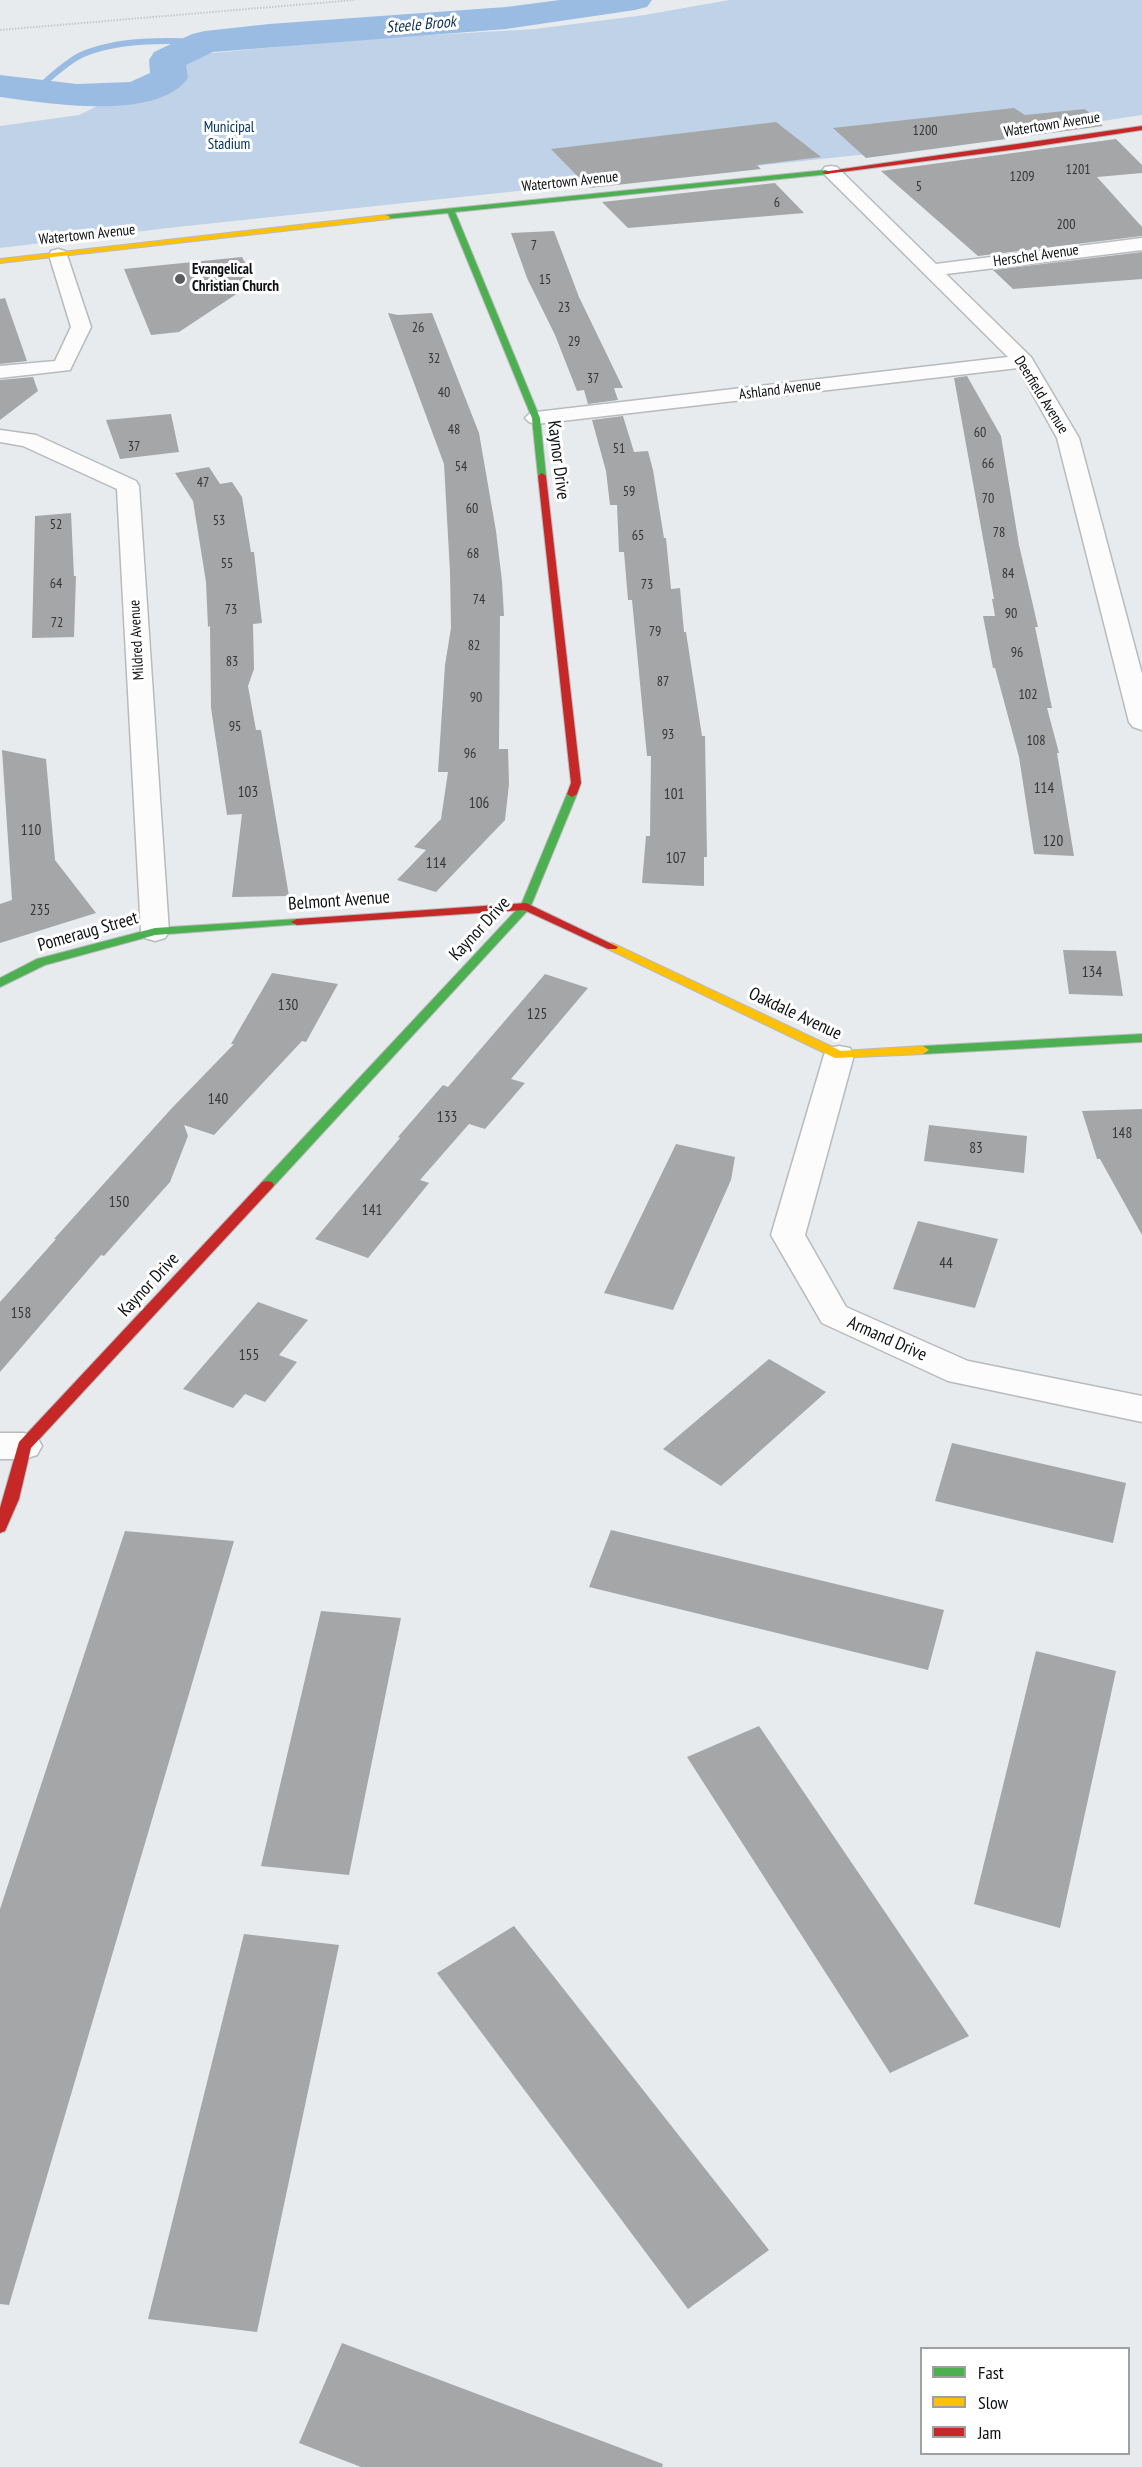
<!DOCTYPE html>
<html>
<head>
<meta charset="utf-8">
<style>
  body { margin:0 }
  #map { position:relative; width:1142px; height:2467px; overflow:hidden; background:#e8ebee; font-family:"PT Sans Narrow",sans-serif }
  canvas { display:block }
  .legend { position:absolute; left:920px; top:2347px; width:210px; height:108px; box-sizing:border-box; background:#fff; border:2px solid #9e9fa0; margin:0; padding:8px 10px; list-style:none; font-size:18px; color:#0d0f11 }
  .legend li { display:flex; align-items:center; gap:12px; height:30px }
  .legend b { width:30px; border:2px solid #9e9fa0 }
</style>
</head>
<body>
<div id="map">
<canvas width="1142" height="2467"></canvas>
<ul class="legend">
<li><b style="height:8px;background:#4caf50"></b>Fast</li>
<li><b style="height:8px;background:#ffc107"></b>Slow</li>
<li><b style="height:8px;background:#c62828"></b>Jam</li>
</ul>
</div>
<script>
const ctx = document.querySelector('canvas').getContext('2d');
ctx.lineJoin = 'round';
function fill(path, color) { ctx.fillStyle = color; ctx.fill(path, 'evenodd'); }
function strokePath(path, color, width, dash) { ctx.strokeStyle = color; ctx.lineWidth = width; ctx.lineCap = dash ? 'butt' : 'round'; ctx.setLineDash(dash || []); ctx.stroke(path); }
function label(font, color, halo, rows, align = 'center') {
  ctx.font = font + ' "PT Sans Narrow",sans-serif'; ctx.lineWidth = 6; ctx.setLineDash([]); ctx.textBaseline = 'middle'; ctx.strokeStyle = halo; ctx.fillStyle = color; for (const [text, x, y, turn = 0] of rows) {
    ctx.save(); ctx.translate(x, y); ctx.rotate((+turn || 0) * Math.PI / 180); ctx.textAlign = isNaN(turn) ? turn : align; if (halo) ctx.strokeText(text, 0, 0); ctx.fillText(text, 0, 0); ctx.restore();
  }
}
fill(new Path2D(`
  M729,0H1142V115L925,148L177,227L0,248V126L79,115L202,54L362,39L535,29L645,15Z`), '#bfd2e8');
strokePath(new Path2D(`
  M37,89C51,77 65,63 81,55C117,39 167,40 205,42`), '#9abce2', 6);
fill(new Path2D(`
  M560,0H652L647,7L635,10L506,29L213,52L186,65L188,78C157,122 46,103 0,97V75L77,84L130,82L150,73L149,60L154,52L192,34L205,31L269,24L506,7Z`), '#9abce2');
fill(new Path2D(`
  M1014,108L1025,115L1085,109L1103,126L866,158L833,128Z
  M776,122L821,157L757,165L761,169L589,188L551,149Z
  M1116,139L1142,165V173L1097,177L1142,227V236L978,256L881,171Z
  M775,183L804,213L628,228L602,202Z
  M554,231L579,297L623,388H614L618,400L588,404L584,390L577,391L555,335L527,278L511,233Z
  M1142,252V279L1013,289L993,270Z
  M242,257L250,272V285L179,332L151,335L124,269Z
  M5,298L27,361L0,364V299Z
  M388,313L398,315L432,313L479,433L496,531L502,581L504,616H500L499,749H508L509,784L505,820L436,892L397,880L426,850L414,847L441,819L448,772H438L445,665L451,628L450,572L444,464Z
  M967,376L1001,436L1019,545L1038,627H1035L1052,708H1047L1059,753H1057L1074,856L1034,854L1019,757L995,668H993L983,616H995L992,599H994L954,378Z
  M33,377L38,391L0,420V380Z
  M171,414L179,452L120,459L106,420Z
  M623,416L634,452L648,451L653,470L664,538H666L671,589L680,588L684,632H686L702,736H705L707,857H704V886L642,883L646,836H650L651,756H647L632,600H628L624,552H619L617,505H610L606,471L592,420Z
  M209,467L220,484L232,482L242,497L251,552H254L262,623L253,624L254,669L248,686L256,730H261L289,896L232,897L242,814L227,815L211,708L210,626L208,627L206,582L193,501L175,473Z
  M71,513L74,576H76L74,637L32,638L35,516Z
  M2,750L46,759L55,860L96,913L0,943V904L12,900Z
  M1063,950L1116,951L1123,996L1069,994Z
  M272,973L338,984L306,1042L302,1041L214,1135L184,1125L188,1136L170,1182L104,1256L101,1255L0,1372V1302L56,1239H54L171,1109L234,1044H231Z
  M545,974L588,988L511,1079L525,1083L485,1129L469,1124L420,1180L429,1183L368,1258L315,1239L400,1138L398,1137L443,1085L448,1087Z
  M1142,1109V1235L1100,1159H1097L1082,1111Z
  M929,1125L1027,1136L1024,1173L924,1161Z
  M676,1144L735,1157L731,1180L673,1310L604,1293Z
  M918,1221L998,1239L975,1308L893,1289Z
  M258,1302L308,1320L279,1355L297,1362L265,1402L245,1394L233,1408L183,1389Z
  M769,1359L826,1392L721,1486L663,1449Z
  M952,1443L1126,1483L1113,1543L935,1501Z
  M611,1530L944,1610L928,1670L589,1587Z
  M125,1531L234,1541L9,2305L0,2304V1909Z
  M321,1611L401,1618L349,1875L261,1866Z
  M1036,1651L1116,1671L1060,1928L974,1904Z
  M759,1726L969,2036L890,2073L687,1757Z
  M514,1926L769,2250L688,2309L437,1973Z
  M244,1934L339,1945L257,2332L148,2319Z
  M342,2343L663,2464L662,2467H361L299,2443Z`), '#a4a6a8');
const street = new Path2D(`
  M831,166L837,167L936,264L1142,238V250L946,274L1031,357L1079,438L1142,674V730L1133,727L1129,722L1057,438L1018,368L536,424L529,422L525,418L529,414L536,412L1008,357L825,175L822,171L825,167Z
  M58,249L65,251L67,255L91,327L70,370L0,378V366L55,361L71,327L49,255L51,251Z
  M0,430L36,435L136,481L139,486L169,932L165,938L155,941L145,938L141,932L117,489L23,446L0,442Z
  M839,1046L850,1048L854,1055L805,1235L846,1307L968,1361L1142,1396V1422L948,1381L822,1323L771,1235L824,1055L828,1048Z
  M0,1433H24L37,1437L42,1446L37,1455L24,1459H0Z`);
const fast = new Path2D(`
  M826,170L830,172L829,174L455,212L540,418L546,476L542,479L538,476L532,418L448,213L386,219L382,217L386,215Z
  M572,791L577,794L530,908L272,1188H262L260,1185L262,1182L521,905L567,794Z
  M297,919L303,922L301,924L155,935L45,965L0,987V978L37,959L155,928Z
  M1142,1034V1042L923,1054L917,1050L923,1046Z`);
const slow = new Path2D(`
  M386,215L390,217L389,219L0,263V259Z
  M612,943L841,1051L923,1046L929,1050L923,1054L835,1058L608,949L606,947L608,945Z`);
const jam = new Path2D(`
  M1142,126V130L1018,149L826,174L822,172Z
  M542,473L546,476L581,783L577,794L572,797L567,794L571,783L538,476Z
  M526,903L618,947L616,949H608L524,910L297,925L291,922L297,919Z
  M267,1181L272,1182L274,1185L272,1188L31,1448L19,1499L5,1531L0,1533V1508L19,1442L262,1182Z`);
strokePath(street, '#b8bbbd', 3);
strokePath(fast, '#b8bbbd', 2);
strokePath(slow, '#b8bbbd', 2);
strokePath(jam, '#b8bbbd', 2);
strokePath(new Path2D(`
  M0,30L354,0`), '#c7c8c9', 2, [1.5, 1.5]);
fill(street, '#fcfcfc');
fill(fast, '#4caf50');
fill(slow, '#ffc107');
fill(jam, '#c62828');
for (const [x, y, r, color] of [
  [180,279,6,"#5a5c5e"]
]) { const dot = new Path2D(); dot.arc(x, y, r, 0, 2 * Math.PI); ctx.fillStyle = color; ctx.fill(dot); strokePath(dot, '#fff', 2); }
label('14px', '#333537', null, [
  ["1200",925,131],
  ["1201",1078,170],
  ["1209",1022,177],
  ["5",919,187],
  ["6",777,203],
  ["200",1066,225],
  ["7",534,246],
  ["15",545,280],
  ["23",564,308],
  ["26",418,328],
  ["29",574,342],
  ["32",434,359],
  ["37",593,379],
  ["40",444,393],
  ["48",454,430],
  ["60",980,433],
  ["37",134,447],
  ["51",619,449],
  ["66",988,464],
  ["54",461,467],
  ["47",203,483],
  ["59",629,492],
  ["70",988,499],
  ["60",472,509],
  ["53",219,521],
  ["52",56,525],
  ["78",999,533],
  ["65",638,536],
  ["68",473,554],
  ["55",227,564],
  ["84",1008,574],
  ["64",56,584],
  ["73",647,585],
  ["74",479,600],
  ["73",231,610],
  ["90",1011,614],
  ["72",57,623],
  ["79",655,632],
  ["82",474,646],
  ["96",1017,653],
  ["83",232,662],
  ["87",663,682],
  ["102",1028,695],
  ["90",476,698],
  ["95",235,727],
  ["93",668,735],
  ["108",1036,741],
  ["96",470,754]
]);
label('15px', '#0d0f11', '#fff', [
  ["Watertown Avenue",1052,125,-9],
  ["Watertown Avenue",570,182,-6],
  ["Watertown Avenue",87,235,-6],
  ["Herschel Avenue",1036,256,-8],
  ["Ashland Avenue",780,390,-7],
  ["Deerfield Avenue",1041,395,58],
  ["Mildred Avenue",137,640,-93]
]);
label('15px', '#003261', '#fff', [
  ["Municipal",229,128],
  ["Stadium",229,145]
]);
label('bold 15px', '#0d0f11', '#fff', [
  ["Evangelical",192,270],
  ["Christian Church",192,287]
], 'left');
label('15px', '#333537', null, [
  ["114",1044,789],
  ["103",248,793],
  ["101",674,795],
  ["106",479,804],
  ["110",31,831],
  ["120",1053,842],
  ["107",676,859],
  ["114",436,864],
  ["235",40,911],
  ["134",1092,973],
  ["130",288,1006],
  ["125",537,1015],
  ["140",218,1100],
  ["133",447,1118],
  ["148",1122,1134],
  ["83",976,1149],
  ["150",119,1203],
  ["141",372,1211],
  ["44",946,1264],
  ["158",21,1314],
  ["155",249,1356]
]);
label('italic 16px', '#0e3052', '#fff', [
  ["Steele Brook",421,25,-5]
]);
label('18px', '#0d0f11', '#fff', [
  ["Kaynor Drive",558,460,83],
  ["Belmont Avenue",339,901,-4],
  ["Kaynor Drive",480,929,-47],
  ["Pomeraug Street",88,932,-16],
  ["Oakdale Avenue",795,1014,25],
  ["Kaynor Drive",149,1285,-47],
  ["Armand Drive",887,1339,24]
]);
</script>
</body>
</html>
